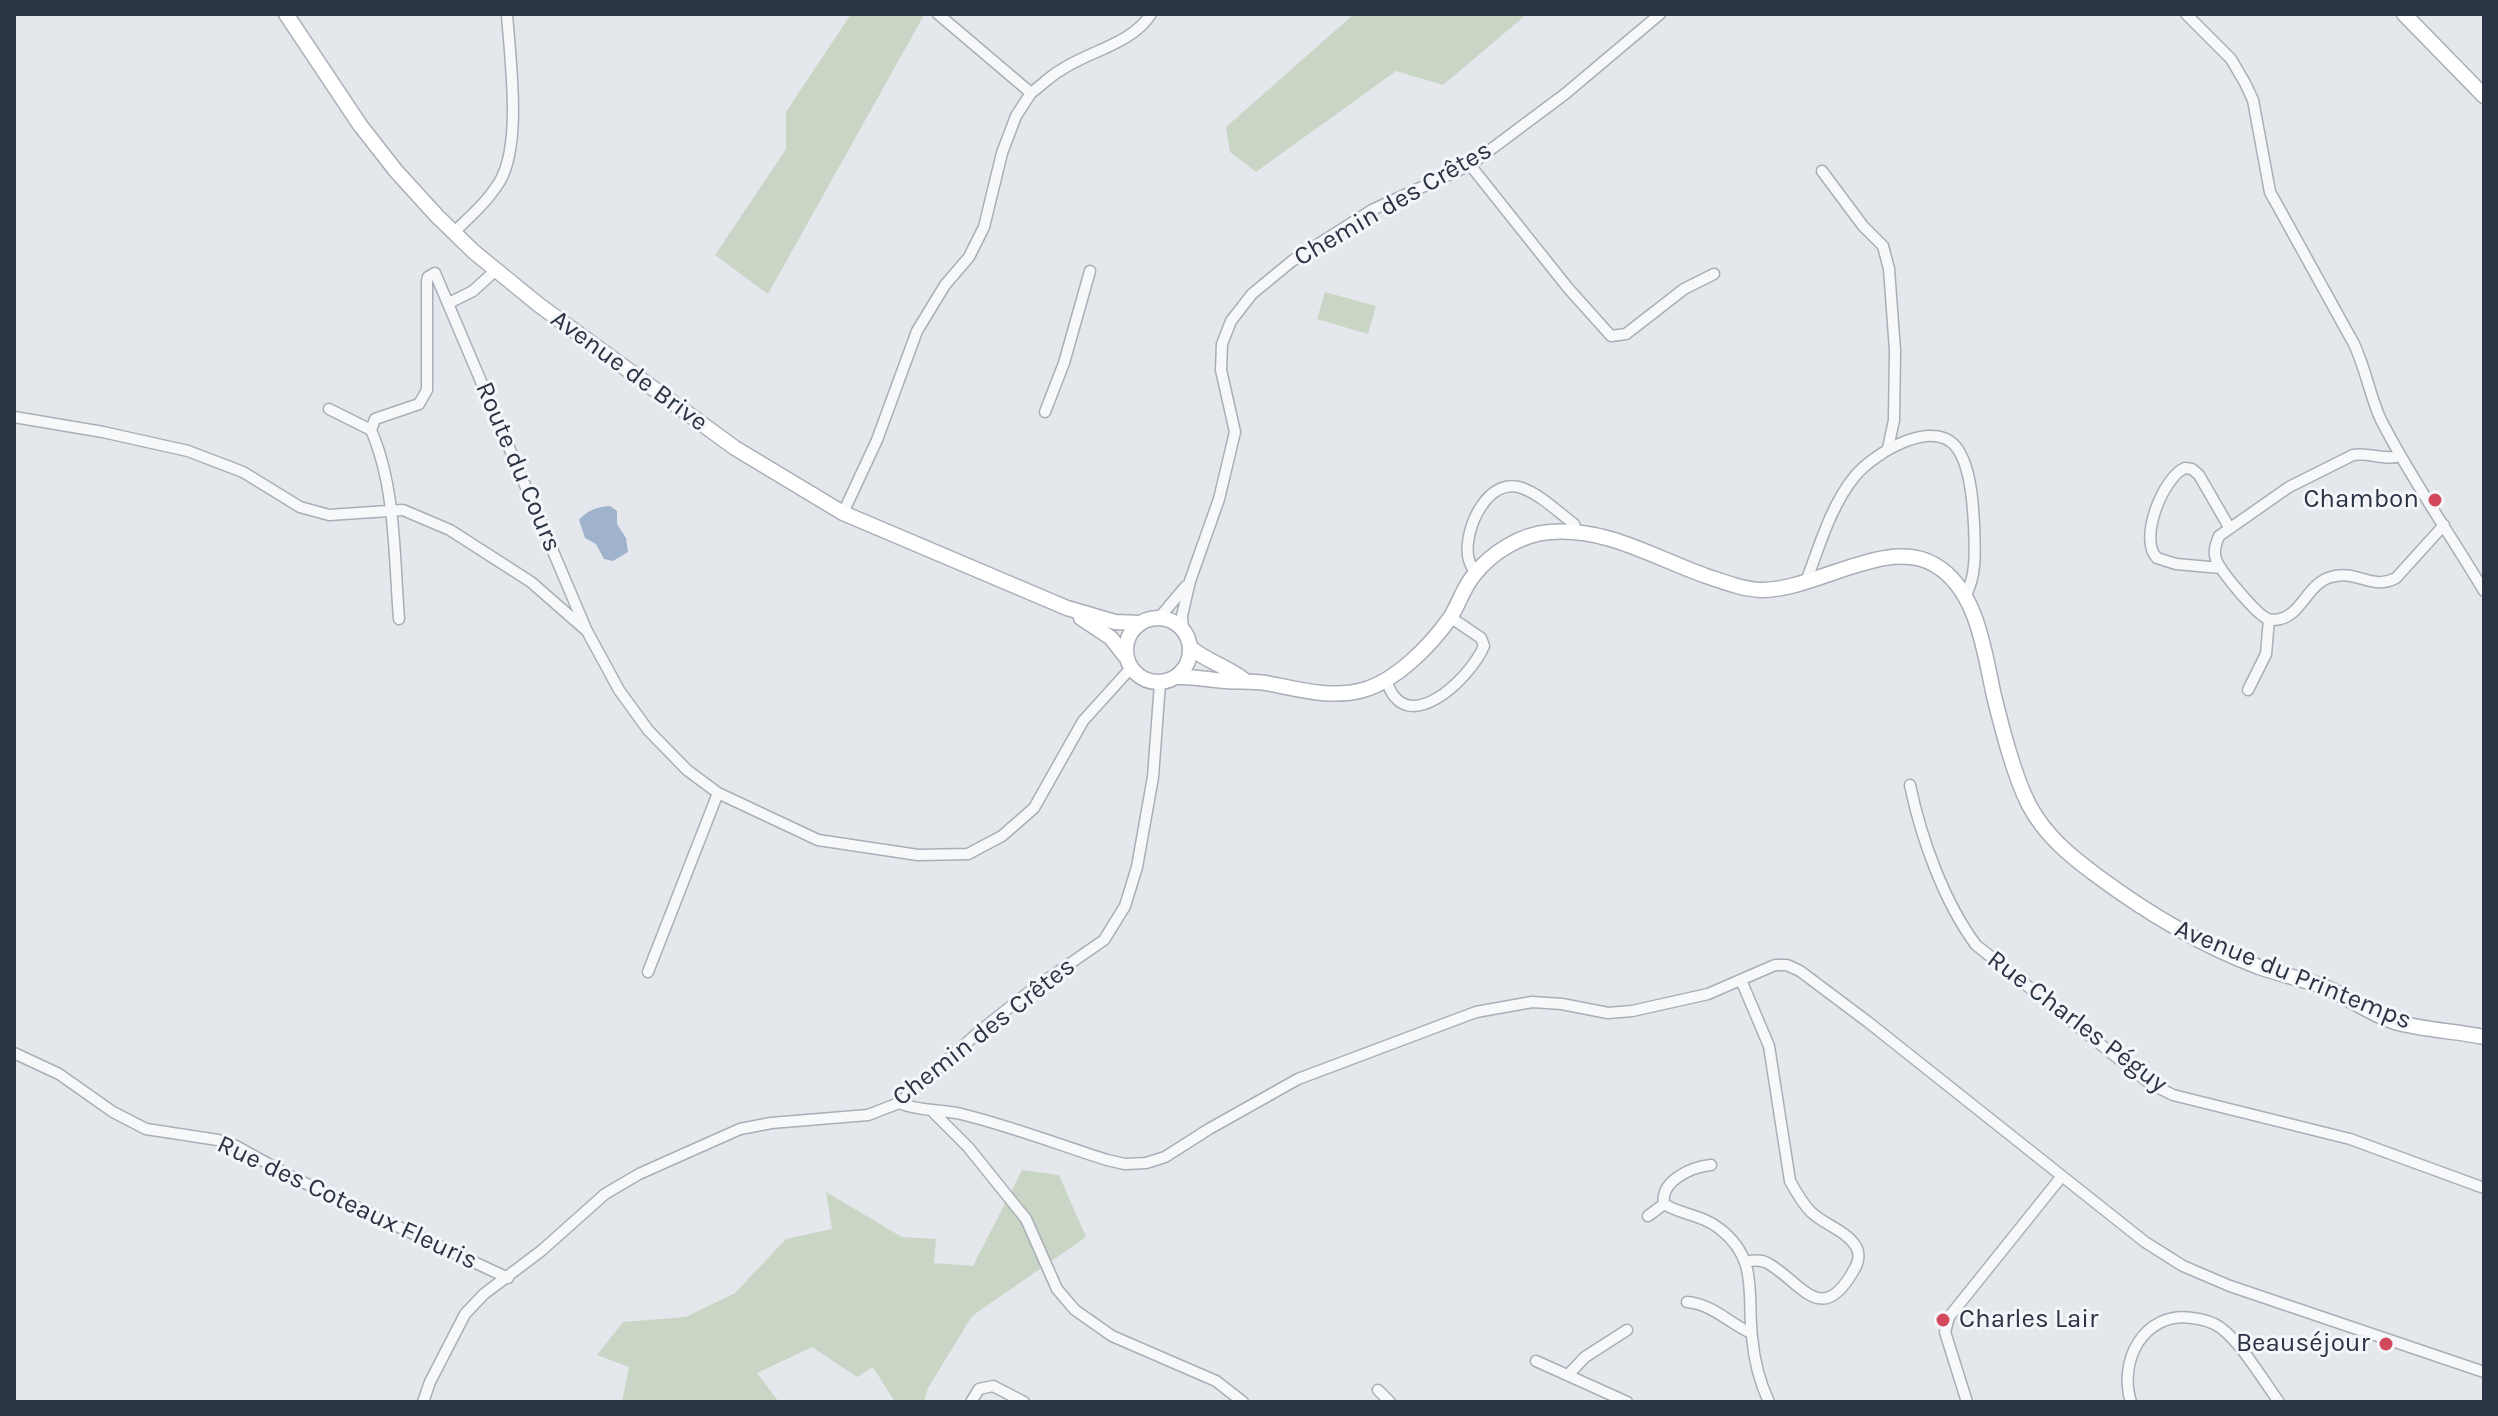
<!DOCTYPE html>
<html>
<head>
<meta charset="utf-8">
<style>
  body { margin:0 }
  #map { position:relative; width:2498px; height:1416px; overflow:hidden; background:#e4e7ec; font-family:Karla,sans-serif }
  canvas { display:block }
  .frame { position:absolute; inset:0; border:16px solid #2b3445; pointer-events:none }
</style>
</head>
<body>
<div id="map">
<canvas width="2498" height="1416"></canvas>
<div class="frame"></div>
</div>
<script>
const ctx = document.querySelector('canvas').getContext('2d');
ctx.lineJoin = 'round';
function fill(path, color) { ctx.fillStyle = color; ctx.fill(path, 'evenodd'); }
function strokePath(path, color, width, dash) { ctx.strokeStyle = color; ctx.lineWidth = width; ctx.lineCap = dash ? 'butt' : 'round'; ctx.setLineDash(dash || []); ctx.stroke(path); }
function label(font, color, halo, rows, align = 'center') {
  ctx.font = font + ' Karla,sans-serif'; ctx.lineWidth = 6; ctx.setLineDash([]); ctx.textBaseline = 'middle'; ctx.strokeStyle = halo; ctx.fillStyle = color; for (const [text, x, y, turn = 0] of rows) {
    ctx.save(); ctx.translate(x, y); ctx.rotate((+turn || 0) * Math.PI / 180); ctx.textAlign = isNaN(turn) ? turn : align; if (halo) ctx.strokeText(text, 0, 0); ctx.fillText(text, 0, 0); ctx.restore();
  }
}
fill(new Path2D(`
  M851,14L924,15L768,294L715,255L786,149V112Z
  M1354,14H1527L1443,85L1396,71L1256,172L1230,152L1226,127Z
  M1325,292L1376,306L1368,334L1317,319Z
  M1022,1170L1059,1175L1086,1237L972,1316L928,1388L924,1402H895L873,1367L857,1377L812,1347L757,1373L779,1402H622L629,1367L597,1355L623,1322L686,1317L735,1293L786,1239L832,1229L826,1192L902,1237L936,1239L934,1263L973,1266Z`), '#c9d6c5');
fill(new Path2D(`
  M610,506L617,511V524L626,538L628,552L613,561L604,559L596,544L585,538L579,520C588,510 596,507 610,506Z`), '#9fb4cc');
const street = new Path2D(`
  M2186,14L2231,59L2245,83L2253,100L2270,192L2354,344C2366,369 2370,397 2381,420C2411,479 2450,534 2484,591
  M1031,93C1041,86 1050,76 1061,70C1089,51 1132,44 1151,14
  M1470,165L1568,288L1611,336L1626,334L1684,289L1714,274
  M1822,171L1863,226L1883,246L1889,269L1895,350L1894,420L1888,448
  M454,232C471,216 488,201 500,181C522,143 510,59 507,14
  M449,303L473,291L496,270
  M329,409L371,430
  M1045,412L1064,363L1090,271
  M14,417L103,432L188,451L243,472L300,507L329,515L403,510L450,530L531,582L587,631L619,690L648,730L687,770L718,793L818,840L918,855L968,854L1002,836L1034,808L1083,721L1130,669
  M2400,456C2385,461 2369,452 2353,455L2289,487L2219,536C2216,543 2213,551 2216,559C2220,571 2257,615 2268,619C2272,620 2277,620 2280,619C2302,614 2308,583 2331,577C2357,569 2371,591 2396,578L2444,525
  M843,513L877,440L917,331L945,285L969,257L984,227L1002,153L1016,116L1031,93L938,14
  M2221,568L2176,564L2157,558C2138,540 2163,477 2185,468L2192,469L2199,475L2229,527
  M1475,573C1472,568 1469,561 1468,556C1464,528 1488,476 1522,488C1541,495 1558,512 1574,524L1577,533
  M1806,582C1819,547 1831,505 1855,476C1874,453 1939,413 1960,453C1971,472 1973,504 1974,525C1975,550 1977,575 1965,597
  M1159,618L1186,586
  M399,619C394,558 396,487 371,430L375,419L419,404L427,390V281L428,277L435,273L586,629
  M1183,629L1182,616L1190,581L1219,499L1235,432L1221,370L1222,344L1231,321L1252,294L1292,261L1372,210L1470,165L1565,94L1660,14
  M1386,679C1404,742 1470,679 1484,646L1481,638L1450,617
  M2248,690L2266,654L2269,619
  M1910,785C1921,838 1944,902 1976,945L2149,1083L2173,1095L2350,1139L2484,1188
  M648,972L718,793
  M1741,980L1769,1046L1790,1181C1796,1192 1802,1203 1811,1212C1823,1224 1845,1230 1855,1245C1860,1252 1859,1261 1855,1268C1822,1329 1802,1283 1769,1264C1762,1259 1753,1260 1745,1262
  M14,1053L59,1074L113,1112L146,1129L218,1140L236,1146L292,1177L508,1278
  M899,1103C921,1112 943,1109 965,1115C1013,1127 1060,1145 1107,1160L1125,1164L1146,1163L1165,1157L1209,1129L1298,1079L1476,1012L1532,1002L1562,1004L1608,1013L1632,1011L1708,994L1775,965H1787L1800,971L1868,1022L2145,1242L2183,1266L2230,1286L2484,1372
  M933,1112L968,1147L1026,1219L1057,1289L1075,1310L1112,1336L1216,1381L1243,1402
  M1711,1165C1691,1167 1660,1181 1664,1204C1682,1215 1703,1215 1720,1229C1759,1259 1747,1295 1752,1337C1754,1359 1759,1381 1769,1402
  M1648,1216L1664,1204
  M1687,1302C1712,1304 1729,1323 1751,1333
  M1536,1361L1627,1402
  M1568,1375L1585,1357L1627,1330
  M1378,1390L1390,1402
  M423,1402L430,1382L465,1314L484,1294L541,1251L605,1194L639,1174L740,1129L771,1123L868,1115L899,1103L981,1030L1029,992L1104,940L1125,906L1137,867L1153,777L1160,683
  M971,1402L979,1389L993,1386L1024,1402
  M1967,1402L1945,1332L1949,1317L2062,1176
  M2131,1402C2118,1362 2143,1311 2192,1318C2201,1319 2213,1322 2221,1328C2242,1344 2263,1380 2279,1402`);
const secondary = new Path2D(`
  M286,14L360,125L396,171L437,216L474,252L539,305L735,448L843,513L1067,608L1115,622L1140,623
  M2404,14L2484,96
  M1126 650a32 32 0 1 1 64 0a32 32 0 1 1-64 0Z
  M1081,618L1111,638L1125,656
  M1191,648C1208,662 1226,666 1243,679
  M1177,677C1194,676 1209,680 1226,681C1239,682 1252,681 1266,683C1297,689 1331,699 1363,690C1396,681 1431,645 1450,618C1459,604 1463,588 1474,575C1491,553 1521,534 1550,532C1606,527 1655,558 1706,576C1724,582 1742,589 1761,590C1814,591 1887,536 1935,565C1978,590 1984,652 1994,696C2002,728 2014,776 2029,805C2045,835 2069,855 2096,875C2147,913 2200,945 2259,967C2280,974 2301,979 2322,986C2347,996 2370,1014 2395,1022C2424,1030 2455,1031 2484,1037`);
strokePath(street, '#a9aeb7', 13);
strokePath(secondary, '#a9aeb7', 17);
strokePath(street, '#f7f8fa', 10);
strokePath(secondary, '#fff', 14);
for (const [x, y, r, color] of [
  [2435,500,8,"#d1495b"],
  [1943,1320,8,"#d1495b"],
  [2386,1344,8,"#d1495b"]
]) { const dot = new Path2D(); dot.arc(x, y, r, 0, 2 * Math.PI); ctx.fillStyle = color; ctx.fill(dot); strokePath(dot, '#f4f6f9', 3); }
label('26px', '#2b3445', '#f4f6f9', [
  ["Chemin des Crêtes",1393,204,-30],
  ["Avenue de Brive",629,371,36],
  ["Route du Cours",518,467,67],
  ["Avenue du Printemps",2293,975,22],
  ["Rue Charles Péguy",2077,1022,37],
  ["Chemin des Crêtes",984,1032,-38],
  ["Rue des Coteaux Fleuris",347,1203,25]
]);
label('26px', '#2b3445', '#f4f6f9', [
  ["Chambon",2419,500],
  ["Charles Lair",1959,1320,"left"],
  ["Beauséjour",2370,1344]
], 'right');
</script>
</body>
</html>
